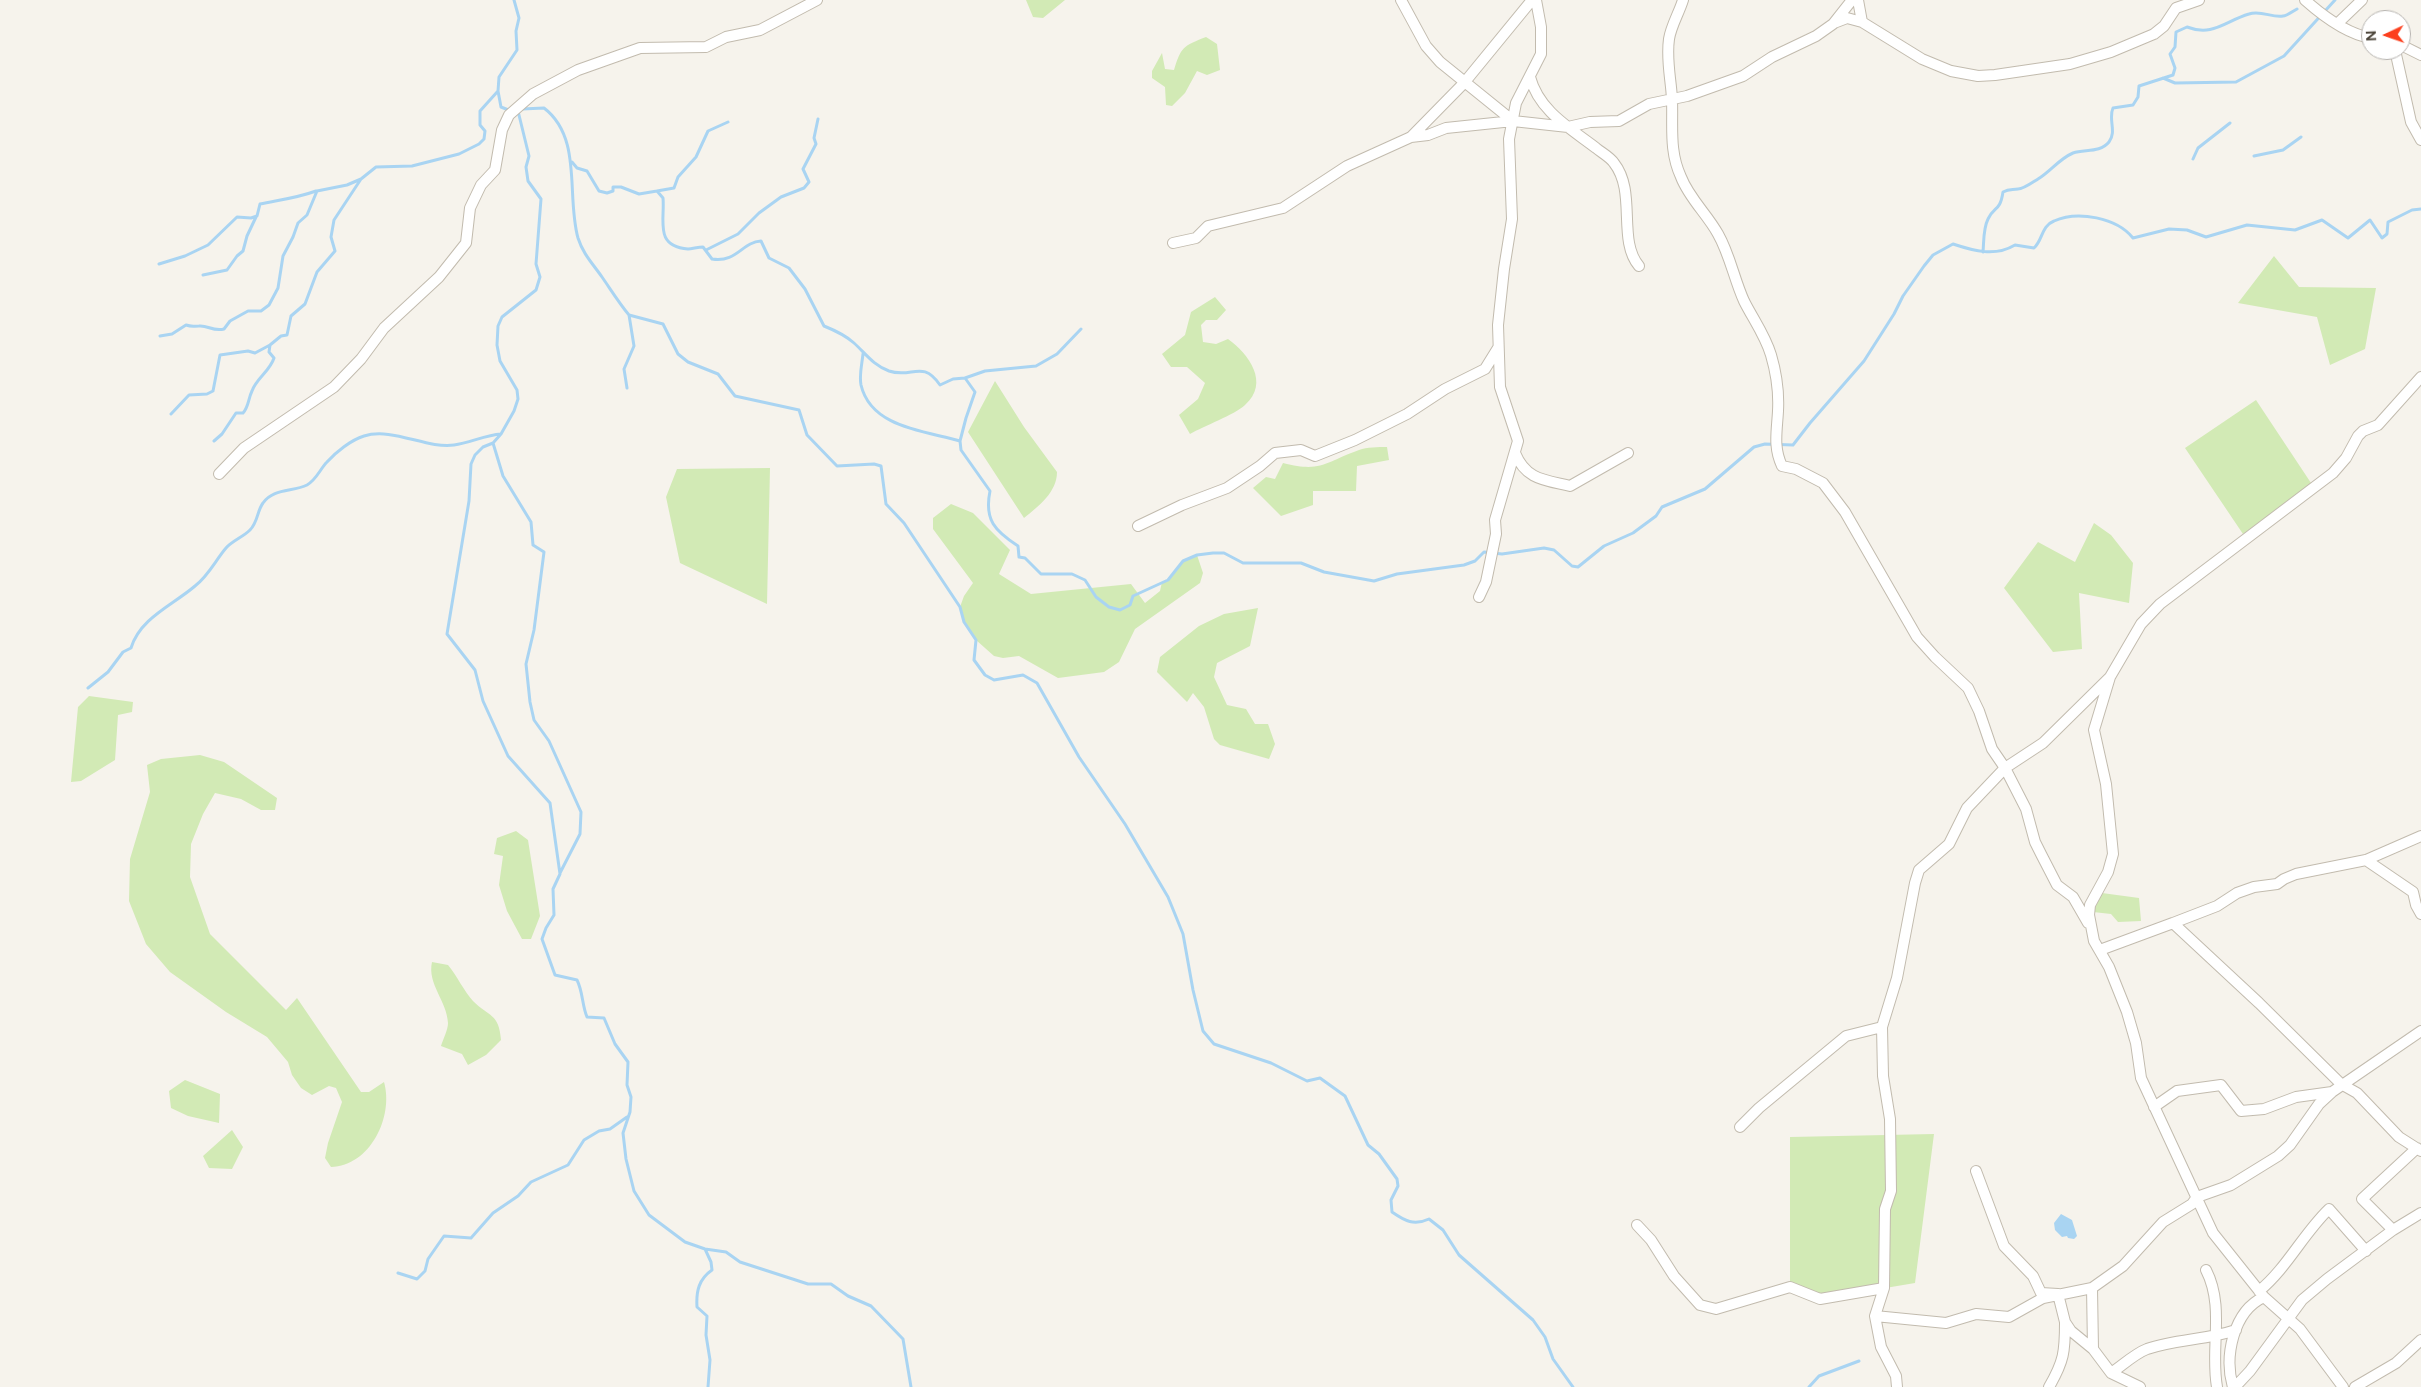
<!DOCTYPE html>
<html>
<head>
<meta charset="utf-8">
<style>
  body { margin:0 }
  #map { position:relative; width:2421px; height:1387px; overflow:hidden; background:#f6f3ec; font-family:Figtree,sans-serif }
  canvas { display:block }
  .north { position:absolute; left:2361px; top:10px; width:50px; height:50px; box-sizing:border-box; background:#fff; border:1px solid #b7b4b0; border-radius:50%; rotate:267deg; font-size:14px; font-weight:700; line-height:20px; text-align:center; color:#4b4439 }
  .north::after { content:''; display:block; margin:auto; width:18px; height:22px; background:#fc3f1d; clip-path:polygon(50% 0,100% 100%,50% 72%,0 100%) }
</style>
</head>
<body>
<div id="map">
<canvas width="2421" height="1387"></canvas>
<div class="north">N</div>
</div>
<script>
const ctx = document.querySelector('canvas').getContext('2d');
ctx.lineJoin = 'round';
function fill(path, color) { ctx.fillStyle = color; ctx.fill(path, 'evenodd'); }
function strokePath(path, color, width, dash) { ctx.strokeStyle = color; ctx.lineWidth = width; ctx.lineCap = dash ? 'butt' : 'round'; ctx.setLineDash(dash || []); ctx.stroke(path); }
fill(new Path2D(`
  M1026,0H1065L1043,18L1033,17Z
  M1206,37L1217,44L1220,70L1207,75L1197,71L1185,93L1172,106L1166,105L1165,87L1152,78V71L1162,53L1165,69L1174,70C1181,47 1183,46 1206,37Z
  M2274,256L2299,287L2376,288L2365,349L2330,365L2317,317L2238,303Z
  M1215,297L1226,310L1217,320H1206L1201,325L1203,342L1216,344L1228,339C1249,354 1270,383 1245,405C1234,415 1204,426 1190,434L1179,415L1198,399L1205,383L1187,367H1171L1162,354L1185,335L1191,312Z
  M995,381L1024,427L1057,472C1057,492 1039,506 1024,518L968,432Z
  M2256,400L2313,486L2243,534L2185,448Z
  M1387,447L1389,460L1357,466L1356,491H1313V505L1281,516L1253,488L1266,477L1275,479L1283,463C1322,473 1325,462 1359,450C1367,447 1378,447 1387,447Z
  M770,468L767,604L680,563L666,497L677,469Z
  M951,504L973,513L1010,550L999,574L1031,594L1131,584L1145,603L1160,591L1162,582L1168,580L1183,561L1197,555L1203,573L1200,583L1135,629L1119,662L1104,672L1058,678L1019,656L1003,658L994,656L976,640L964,622L960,607L964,596L973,583L933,529V518Z
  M2094,523L2111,535L2133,563L2129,603L2079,593L2082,649L2053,652L2004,588L2038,542L2075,562Z
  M1258,608L1250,646L1217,663L1214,677L1227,705L1246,709L1255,724H1268L1275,744L1269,759L1220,745L1214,739L1204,707L1193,693L1187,702L1157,672L1160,657L1199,626L1224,614Z
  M89,696L133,702L132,712L118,715L115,760L81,781L71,782L78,707Z
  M200,755L224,762L277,798L275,810H261L241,799L215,793L203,814L191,844L190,877L210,934L286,1010L297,998L361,1092H369L384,1082C394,1117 370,1166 331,1167L325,1158L328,1143L342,1102L336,1088L329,1086L312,1095L301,1088L292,1075L288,1062L267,1037L226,1012L170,972L146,944L129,901L130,859L150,792L147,765L161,759Z
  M516,831L528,840L540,916L531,939H522L507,911L499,885L503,856L494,854L497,838Z
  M2102,893L2139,898L2141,921L2118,922L2111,914L2093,912Z
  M432,962L448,965C457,976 464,991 473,1001C489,1017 499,1013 501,1040L486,1055L468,1065L462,1054L441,1046C443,1039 448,1030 448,1023C447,1001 427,984 432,962Z
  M185,1080L220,1094L219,1123L188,1116L171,1108L169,1091Z
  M232,1130L243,1147L232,1169L209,1168L203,1156Z
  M1934,1134L1915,1283L1820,1299L1790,1287V1137Z`), '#d2eab5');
fill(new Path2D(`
  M2061,1214L2072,1220L2077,1236L2074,1239L2068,1238L2067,1236L2062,1237L2055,1230L2054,1223Z`), '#a9d4f2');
strokePath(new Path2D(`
  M2163,78L2175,83L2236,82L2284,56L2335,0
  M522,109L544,108C583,138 566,196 578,238C583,254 593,264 602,277C611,290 619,303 629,315L663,324L678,354L688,362L718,374L735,396L799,410L807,435L837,466L874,464L881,466L886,504L904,523L960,607L964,622L976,640L974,660L985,675L994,680L1023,675L1037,683L1079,757L1125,824L1168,897L1183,934L1193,990L1203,1031L1214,1044L1271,1063L1307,1081L1320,1078L1345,1096L1368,1145L1379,1154L1397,1179L1398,1186L1391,1200L1392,1212C1405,1221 1414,1226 1429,1219L1443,1230L1459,1255L1533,1320L1545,1337L1553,1359L1573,1387
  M511,111L501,107L498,91L499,77L517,50L516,31L519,18L514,0
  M518,111L529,156L526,167L528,181L541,199L536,264L540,277L536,290L502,317L498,326L497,345L500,361L517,390L518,399L514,411L501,434L493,443L483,447L475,455L471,464L469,501L447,634L475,670L483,701L508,756L550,803L560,874L553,889L554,915L546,928L542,939L555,975L577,980C583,992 582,1005 587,1017L604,1018L615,1044L628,1062L627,1085L631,1097L630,1112L623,1133L626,1159L634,1191L649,1215L685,1242L705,1249L726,1252L740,1262L808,1284H831L848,1296L871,1306L903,1339L911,1387
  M2254,156L2283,150L2301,137
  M2193,159L2198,148L2230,123
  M572,162L577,168L587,171L599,191L607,193L613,191V187H621L639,194L657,191L663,198C665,221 654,246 688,249C692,249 698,247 703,247L712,259C737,263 742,242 761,241L769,258L789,268L805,289L824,326C834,330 845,335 854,343C866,354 873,365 889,371C912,379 922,359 940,385L953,379L965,378L975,392L966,418L960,441L961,450L990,491C984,520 995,531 1018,546L1019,557L1025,558L1041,574H1072L1085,580L1096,597L1109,607L1120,610L1130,605L1133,596L1168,580L1183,561L1197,555L1213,553H1224L1243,563H1301L1324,572L1374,581L1397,574L1464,565L1475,561L1484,552L1502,554L1544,548L1554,550L1572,566L1578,567L1604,546L1633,533L1656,516L1662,507L1705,489L1754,447L1765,444L1793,445L1810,423L1864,361L1894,314L1903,296L1924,266L1933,255L1953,244C1974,251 1995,257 2015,245L2034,248C2043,240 2041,226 2054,221C2078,210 2117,218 2133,238L2169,229L2187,230L2206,237L2247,225L2295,230L2322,220L2348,238L2370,220L2382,238L2387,234L2388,222L2412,210L2421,209
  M657,191L674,188L678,177L696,157L708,131L728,122
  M706,250L738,234L759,213L781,197L804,188L809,182L803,169L816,144L814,138L818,119
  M1983,252C1984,241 1983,229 1988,219C1994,206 2000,212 2003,192C2009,189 2011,190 2018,189C2024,189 2033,182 2038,179C2051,171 2059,159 2073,153C2085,149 2100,153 2109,142C2117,132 2108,119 2113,108L2133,105L2138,97L2139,86L2173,75L2175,68L2170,54L2175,47L2176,32L2187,27C2213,37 2225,21 2249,14C2261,10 2272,18 2283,16C2287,16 2293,11 2297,9
  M159,264L185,256L208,245L237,217L251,218L257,216L260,204C279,200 297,198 316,191
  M203,275L227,270L237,256L243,251L247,236L256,217
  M160,336L172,334L186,325C192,327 193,326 199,326C208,325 213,332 224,329L230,321L248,311H261L269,305L278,288L283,256L293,237L298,223L307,215L317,191L347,185L361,179
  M863,354C862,364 859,375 861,385C871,428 926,431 960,441
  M965,378L985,371L1036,366L1057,354L1081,329
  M627,388L624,369L634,346L629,315
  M171,414L189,395L207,394L213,391L220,355L248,351L255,353L270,345
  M214,441L222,434L236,413H243C249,406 248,399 252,391C256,379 270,371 274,358L269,352L270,345L281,336L287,335L291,316L305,304L317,272L335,251L331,237L334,220L361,179L376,167L412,166L459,154L479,144L484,139L485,131L480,125V111L498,91
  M493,443L503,476L531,522L533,545L544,552L534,630L526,664L530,702L534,720L549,741L581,812L580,834L560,873
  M88,688L108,672L123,652L131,648C140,618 173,605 195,586C209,575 215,561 226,548C232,541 243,537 250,530C258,522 257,511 263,503C273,488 293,492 307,485C317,479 320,469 327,462C336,452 351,440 364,436C392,427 427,449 454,445C470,443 485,435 501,434
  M705,1249L711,1262L712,1270C699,1279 696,1291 697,1307L707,1316L706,1335L710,1360L708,1387
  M398,1273L417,1279L425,1271L428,1259L444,1236L471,1238L493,1213L518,1196L531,1182L568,1165L584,1140L599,1131L610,1129L627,1117
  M1809,1387L1819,1376L1859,1361`), '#a9d4f2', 3);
const minor = new Path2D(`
  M1401,0L1426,46L1440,62L1513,121
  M1683,0C1679,13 1671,26 1669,39C1666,60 1671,79 1672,99C1673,127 1669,151 1681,177C1689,198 1707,214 1718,234C1730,255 1734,279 1744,301C1753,319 1765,335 1771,355C1776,372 1779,393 1778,411C1777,431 1773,447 1782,466L1796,469L1823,483L1845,512L1917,637L1935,657L1968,688L1979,711L1992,749L2005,768L2026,809L2035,842L2041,854L2057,885L2073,897L2088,923
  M1858,0L1862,22
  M2305,0C2323,16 2347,34 2371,38
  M1834,23L1847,18L1862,22L1922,59L1951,71L1978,76L1995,75L2070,64L2111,52L2154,34L2164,26L2176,8L2199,0
  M2337,24L2362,0
  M2401,45L2421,55
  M2395,50L2411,122L2421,140
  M1530,77C1539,111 1570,128 1596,148C1602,153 1610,157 1614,163C1637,192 1617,240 1639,266
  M1411,137L1428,135L1446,128L1513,121L1568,127L1590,122L1619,121L1649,104L1687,96L1743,76L1772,57L1816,36L1833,24L1852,0
  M1173,243L1196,238L1208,226L1283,208L1347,166L1411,137L1464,83L1532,0
  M1515,453C1526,480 1545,480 1570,486L1628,453
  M219,474L244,448L334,387L361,359L384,328L439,277L466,243L470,208L481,185L495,170L502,130L509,115L533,94L578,70L640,48L706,47L726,37L760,30L817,0
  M1138,526L1182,505L1227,488L1260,466L1275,453L1301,450L1315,456L1355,440L1407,414L1445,389L1485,369L1498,348
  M1479,597L1486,582L1496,534L1495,520L1518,441L1500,387L1498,325L1504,269L1512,219L1509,139L1516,103L1541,54V27L1536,0
  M2366,860L2413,892L2416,905L2421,914
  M2173,923L2217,906L2237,893L2254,887L2277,884L2284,879L2296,874L2366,860L2421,836
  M2100,950L2173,923L2259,1003L2341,1084L2357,1093L2399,1137L2421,1151
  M2154,1107L2177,1091L2221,1085L2241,1111L2264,1109L2296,1097L2332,1092
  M1740,1127L1759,1108L1846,1036L1882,1027
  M1976,1171L2004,1246L2033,1276L2041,1293L2058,1294L2065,1322L2071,1331L2093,1349L2111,1373L2140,1387
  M1637,1225L1651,1240L1674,1276L1700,1305L1716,1309L1790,1287L1820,1299L1884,1288
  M2393,1230L2362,1199L2417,1148
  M2206,1270C2225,1307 2210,1348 2217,1387
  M2092,1288L2093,1349
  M2259,1291C2287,1268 2303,1234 2329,1209L2366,1251
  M1875,1316L1946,1323L1976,1314L2009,1317L2043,1298L2092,1288L2123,1266L2163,1222L2192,1204L2197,1197L2231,1185L2278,1156L2290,1145L2319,1104L2332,1092L2421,1031
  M2111,1373C2122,1366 2134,1354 2147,1349C2176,1339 2207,1340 2236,1330
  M1897,1387L1896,1376L1881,1347L1875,1316L1884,1288L1885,1209L1891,1191L1890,1119L1883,1076L1882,1027L1897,978L1915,883L1919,870L1949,844L1967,808L2005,768L2043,743L2110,677
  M2049,1387C2064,1361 2065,1352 2065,1322
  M2233,1387C2224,1357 2233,1311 2264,1297
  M2235,1387L2250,1371L2302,1300L2327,1279L2393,1230L2421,1213
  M2343,1387L2300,1329L2264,1297L2213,1233L2141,1078L2136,1043L2127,1012L2109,967L2094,941L2089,915L2090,905L2108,872L2113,854L2106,784L2094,730L2110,677L2141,624L2160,604L2333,473L2346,458L2358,436L2363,431L2378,425L2421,377
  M2355,1387L2396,1363L2421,1340`);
strokePath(minor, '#c2bbae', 12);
strokePath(minor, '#fff', 10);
</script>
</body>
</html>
